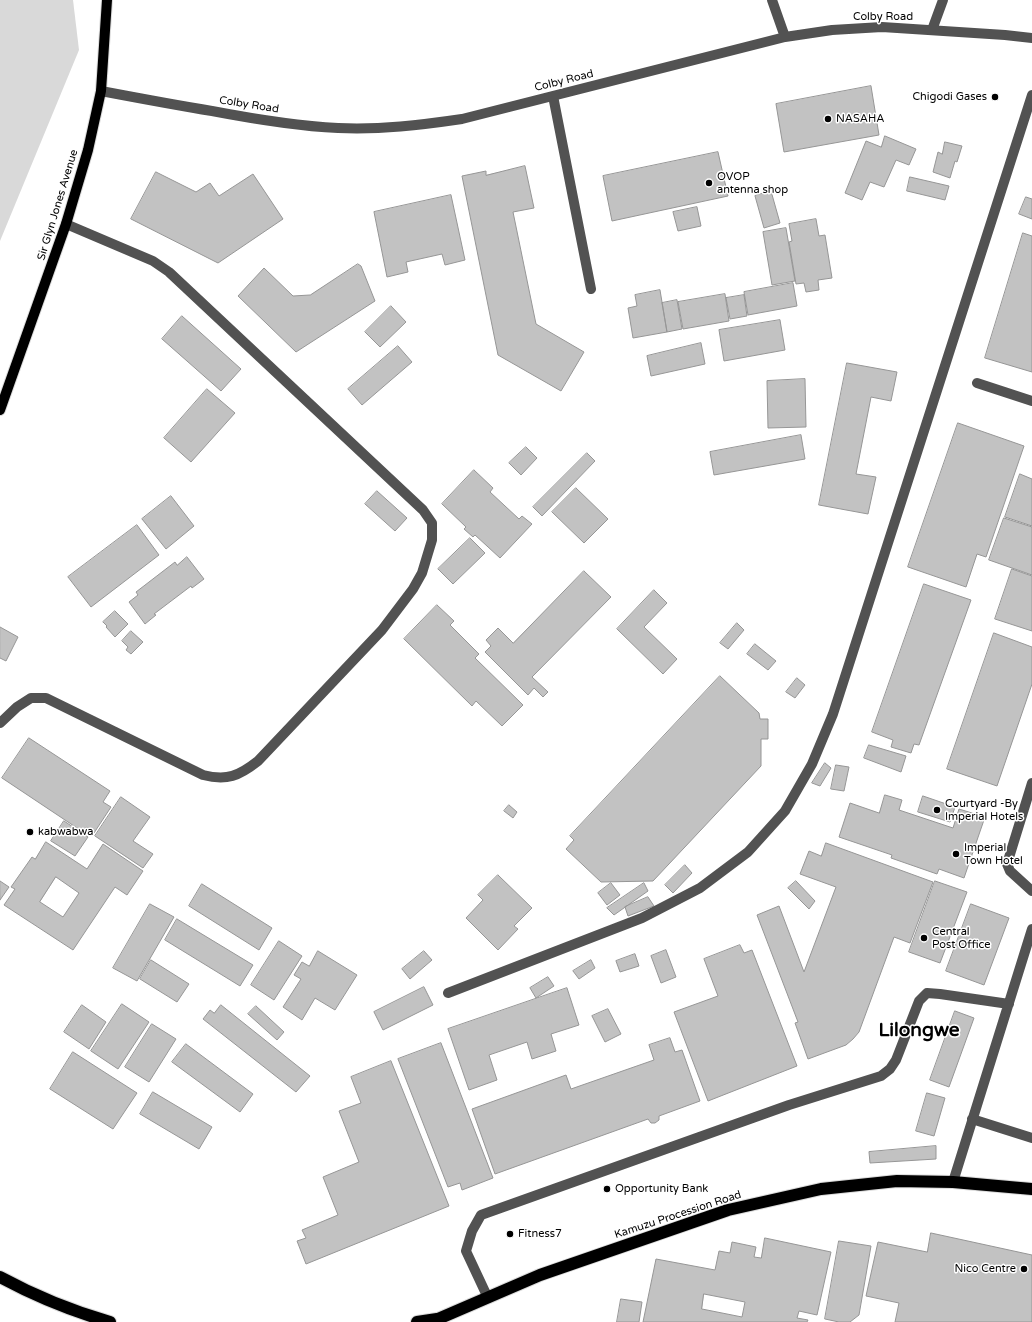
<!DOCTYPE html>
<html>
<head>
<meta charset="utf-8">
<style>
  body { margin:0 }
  canvas { display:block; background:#fff }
</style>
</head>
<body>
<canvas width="1032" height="1322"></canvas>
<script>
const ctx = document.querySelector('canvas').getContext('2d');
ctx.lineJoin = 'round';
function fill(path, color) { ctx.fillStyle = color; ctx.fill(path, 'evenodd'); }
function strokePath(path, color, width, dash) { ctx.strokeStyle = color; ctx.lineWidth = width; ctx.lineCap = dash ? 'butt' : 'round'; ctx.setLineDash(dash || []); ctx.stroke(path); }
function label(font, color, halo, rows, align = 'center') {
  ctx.font = font + ' "Varela Round",sans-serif'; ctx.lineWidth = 3; ctx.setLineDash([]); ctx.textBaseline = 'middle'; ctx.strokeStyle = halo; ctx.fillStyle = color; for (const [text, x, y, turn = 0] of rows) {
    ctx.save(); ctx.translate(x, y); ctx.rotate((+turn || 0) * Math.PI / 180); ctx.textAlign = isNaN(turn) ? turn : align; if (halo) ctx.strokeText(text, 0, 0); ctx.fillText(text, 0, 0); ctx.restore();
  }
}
fill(new Path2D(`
  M0,0H73L79,50L0,241Z`), '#d9d9d9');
const building = new Path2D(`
  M871,86L879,135L784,152L776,104Z
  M885,136L916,149L909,165L896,160L884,187L870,182L862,200L845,193L866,141L881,147Z
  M945,142L962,146L957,162L955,161L950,178L933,172L938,152L942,154Z
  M718,152L728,196L612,221L603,176Z
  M525,166L534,208L513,212L536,324L584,352L561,391L498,355L462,176L486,171V175Z
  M156,172L196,192L210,183L219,196L253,174L283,219L218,263L131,219Z
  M910,177L949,186L945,200L907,191Z
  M771,191L780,223L764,228L755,196Z
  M451,195L465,260L445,265L442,254L406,262L408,272L387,277L374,212Z
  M1026,197L1032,199V219L1019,214Z
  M697,207L701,226L678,231L673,212Z
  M816,219L819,236L825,235L832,278L818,280L819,290L806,292L804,283L796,284L789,242L792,241L789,224Z
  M786,228L795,281L772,285L763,232Z
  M1023,233L1032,236V372L985,358Z
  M358,264L361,266L375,301L296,352L238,296L264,268L293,296L310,295Z
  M793,283L797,306L748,315L744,292Z
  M660,290L667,332L633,338L628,308L637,306L635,295Z
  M725,294L729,321L683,329L678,302Z
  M744,295L747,316L730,319L726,298Z
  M677,300L682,329L667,332L662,303Z
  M391,306L406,322L380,347L365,332Z
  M182,316L241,369L221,391L162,339Z
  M780,320L785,350L724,361L719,330Z
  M701,343L705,364L651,376L647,356Z
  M398,346L412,362L362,405L348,389Z
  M847,363L897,372L891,401L871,397L856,474L876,477L868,514L819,505Z
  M805,379L806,427L768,428L767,381Z
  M207,389L235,413L191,462L164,438Z
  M958,423L1024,446L986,557L977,554L966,587L908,567Z
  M801,435L805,459L714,475L710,452Z
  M526,447L537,458L521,475L509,463Z
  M587,453L595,461L542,516L533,507Z
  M474,470L493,488L490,492L519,519L522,516L532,524L500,558L475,535L473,537L464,529L466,527L442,504Z
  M1020,474L1032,479V526L1005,517Z
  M576,488L608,519L584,543L552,512Z
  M377,491L407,518L395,531L365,504Z
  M171,496L194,526L166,549L142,519Z
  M1004,518L1032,527V575L989,560Z
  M137,525L159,555L91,607L68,577Z
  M470,538L485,553L453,584L438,569Z
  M187,557L204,579L192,588L191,586L154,614L156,615L145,624L129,602L138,595L136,592L175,562L177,565Z
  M1012,569L1032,576V631L995,619Z
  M584,571L611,597L532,677L548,692L543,697L534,688L528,695L485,652L491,646L486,640L498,628L513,643Z
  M924,584L971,600L919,745L914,744L911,753L891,747L893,740L872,732Z
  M654,590L667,603L644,627L677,659L663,674L617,629Z
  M437,605L454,621L450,625L479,654L475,658L523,705L502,726L476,701L472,706L404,639Z
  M115,611L128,624L115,637L106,627L107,626L103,622Z
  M737,623L744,630L728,649L720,643Z
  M0,627L18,637L6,661L0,658Z
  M131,631L143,642L131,654L126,650L128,647L122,641Z
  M994,633L1032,647V684L997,786L947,769Z
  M755,644L776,661L768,670L747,654Z
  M720,676L759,713L760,719H768V739H761V766L653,881L601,882L566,849L574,840L570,836Z
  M797,678L805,685L795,698L786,692Z
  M29,738L110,791L103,802L111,807L94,833L86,827L83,832L2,778Z
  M869,745L906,756L901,772L864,758Z
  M825,763L831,768L820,786L812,783Z
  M836,765L849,767L844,791L831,789Z
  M885,795L902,800L899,810L953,828L959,809L985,817L964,878L939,869L937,874L891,858L892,855L839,837L850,803L879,813Z
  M923,796L955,807L950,822L918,812Z
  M121,797L150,817L133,841L153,854L143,868L95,836Z
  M509,805L517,812L513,818L504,811Z
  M64,821L88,837L75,856L51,841Z
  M46,842L87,869L103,844L143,871L127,895L115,887L73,950L4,905L15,889L11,887L32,857L35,859ZM56,877L79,893L63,917L40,902Z
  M826,843L933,882L910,943L894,937L859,1032L853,1039L846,1045L808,1059L795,1023L798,1022L757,915L779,906L804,972L836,887L800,874L809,851L821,856Z
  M685,865L692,873L673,893L665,885Z
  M498,875L532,908L514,926L518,929L498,950L466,918L483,900L478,895Z
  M0,881L9,887L0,900Z
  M796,881L815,901L809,909L788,888Z
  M935,881L967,892L940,963L909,952Z
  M611,883L620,895L607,905L598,893Z
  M644,883L648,891L614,915L607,908Z
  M202,884L272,928L259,950L189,906Z
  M648,897L654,906L628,916L625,907Z
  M150,904L174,917L137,981L113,968Z
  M971,904L1009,918L984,985L946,971Z
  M177,919L253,965L240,986L165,940Z
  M279,941L302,956L274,1000L251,985Z
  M740,945L744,953L752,950L797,1066L708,1101L674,1012L718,996L704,959Z
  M666,950L676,977L661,983L651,956Z
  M318,951L357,975L335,1010L315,998L302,1020L283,1007L301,979L294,975L302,962L309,966Z
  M424,951L432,960L410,979L402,969Z
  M635,954L639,966L620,972L616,961Z
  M151,960L189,984L177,1002L140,979Z
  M591,960L595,968L579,979L573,971Z
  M548,977L554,986L536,998L530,988Z
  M424,987L433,1005L383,1030L374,1012Z
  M567,988L579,1025L551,1034L556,1051L532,1059L527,1042L489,1055L497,1080L469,1090L448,1029Z
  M122,1004L149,1022L118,1069L91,1051Z
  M82,1005L106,1022L89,1049L64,1032Z
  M221,1005L310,1076L296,1092L203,1019L210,1010L214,1013Z
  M256,1006L284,1032L277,1040L248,1014Z
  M608,1009L621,1034L605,1042L592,1016Z
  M955,1011L974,1018L949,1087L930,1080Z
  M152,1024L176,1039L149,1082L125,1067Z
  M670,1038L675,1052L682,1050L700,1101L659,1116V1120L655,1123H651L648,1119L495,1174L472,1109L566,1075L571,1089L654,1060L649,1045Z
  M441,1043L493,1178L462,1190L460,1183L448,1187L398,1059Z
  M186,1044L253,1094L240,1112L172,1062Z
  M73,1052L137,1093L113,1129L50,1089Z
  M391,1061L449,1206L306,1264L297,1241L306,1238L302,1230L338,1215L323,1177L359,1162L339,1111L361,1103L351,1077Z
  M153,1092L212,1127L199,1149L140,1114Z
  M927,1093L945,1098L934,1136L916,1131Z
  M936,1146V1159L870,1163L869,1152Z
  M931,1233L1032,1255V1322H895L899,1303L866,1296L878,1242L927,1252Z
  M765,1238L831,1252L817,1315L799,1311L797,1318L808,1320L807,1322H643L656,1259L715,1270L719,1251L730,1253L732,1242L756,1247L754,1257L761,1258ZM704,1294L745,1302L742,1317L702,1309Z
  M839,1241L871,1246L859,1315L850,1322H839L825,1319Z
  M621,1299L642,1302L639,1322H617Z`);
fill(building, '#c2c2c2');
strokePath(building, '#969696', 1);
const major = new Path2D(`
  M0,410L66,224L88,150L101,91L107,0`);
const highway = new Path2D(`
  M0,1277C35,1296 72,1311 110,1322
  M417,1322L437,1319
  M431,1322L540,1275L728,1210L821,1189L897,1181L953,1182L1032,1189`);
strokePath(major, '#dbdbdb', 12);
strokePath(highway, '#dbdbdb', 14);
strokePath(new Path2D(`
  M772,0L785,37
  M932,30L943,0
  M101,91C138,98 175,105 212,111C254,119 296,126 338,128C380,130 421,125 462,119L785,37L832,30L882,27L1005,35L1032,38
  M553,96L591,289
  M977,383L1032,401
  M0,723L17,707L31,698H46L203,775C227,781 239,776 258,761L382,630L413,589L422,573L432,540V523L423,510L169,272L153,261L66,224
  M1032,783L1007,864L1010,871L1032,891
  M448,993L642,918L700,888L748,852L785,811L812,764L833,714L1032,95
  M972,1119L1032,1138
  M953,1182L1032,929
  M488,1298L466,1251L472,1231L481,1215L789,1105L881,1076L890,1069L896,1060L919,1001L927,993L940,994L1009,1004`), '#525252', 10);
strokePath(major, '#000', 10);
strokePath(highway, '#000', 12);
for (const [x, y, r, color] of [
  [995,97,4,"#000"],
  [828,119,4,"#000"],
  [709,183,4,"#000"],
  [937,810,4,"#000"],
  [30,832,4,"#000"],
  [956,854,4,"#000"],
  [924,938,4,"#000"],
  [607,1189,4,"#000"],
  [510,1234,4,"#000"],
  [1024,1269,4,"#000"]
]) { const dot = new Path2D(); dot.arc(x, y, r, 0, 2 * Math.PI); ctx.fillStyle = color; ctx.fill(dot); strokePath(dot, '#fff', 1.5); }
label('11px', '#000', '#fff', [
  ["Colby Road",883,17],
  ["Colby Road",564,81,-14],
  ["Colby Road",249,105,9],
  ["Sir Glyn Jones Avenue",58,205,-73],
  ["Kamuzu Procession Road",678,1215,-18]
]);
label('11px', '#000', '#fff', [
  ["Chigodi Gases",987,97,"right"],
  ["NASAHA",836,119],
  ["OVOP",717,177],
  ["antenna shop",717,190],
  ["Courtyard -By",945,804],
  ["Imperial Hotels",945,817],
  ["kabwabwa",38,832],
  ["Imperial",964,848],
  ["Town Hotel",964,861],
  ["Central",932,932],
  ["Post Office",932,945],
  ["Opportunity Bank",615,1189],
  ["Fitness7",518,1234],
  ["Nico Centre",1016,1269,"right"]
], 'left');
label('bold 19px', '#000', '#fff', [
  ["Lilongwe",919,1031]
]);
</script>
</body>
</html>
